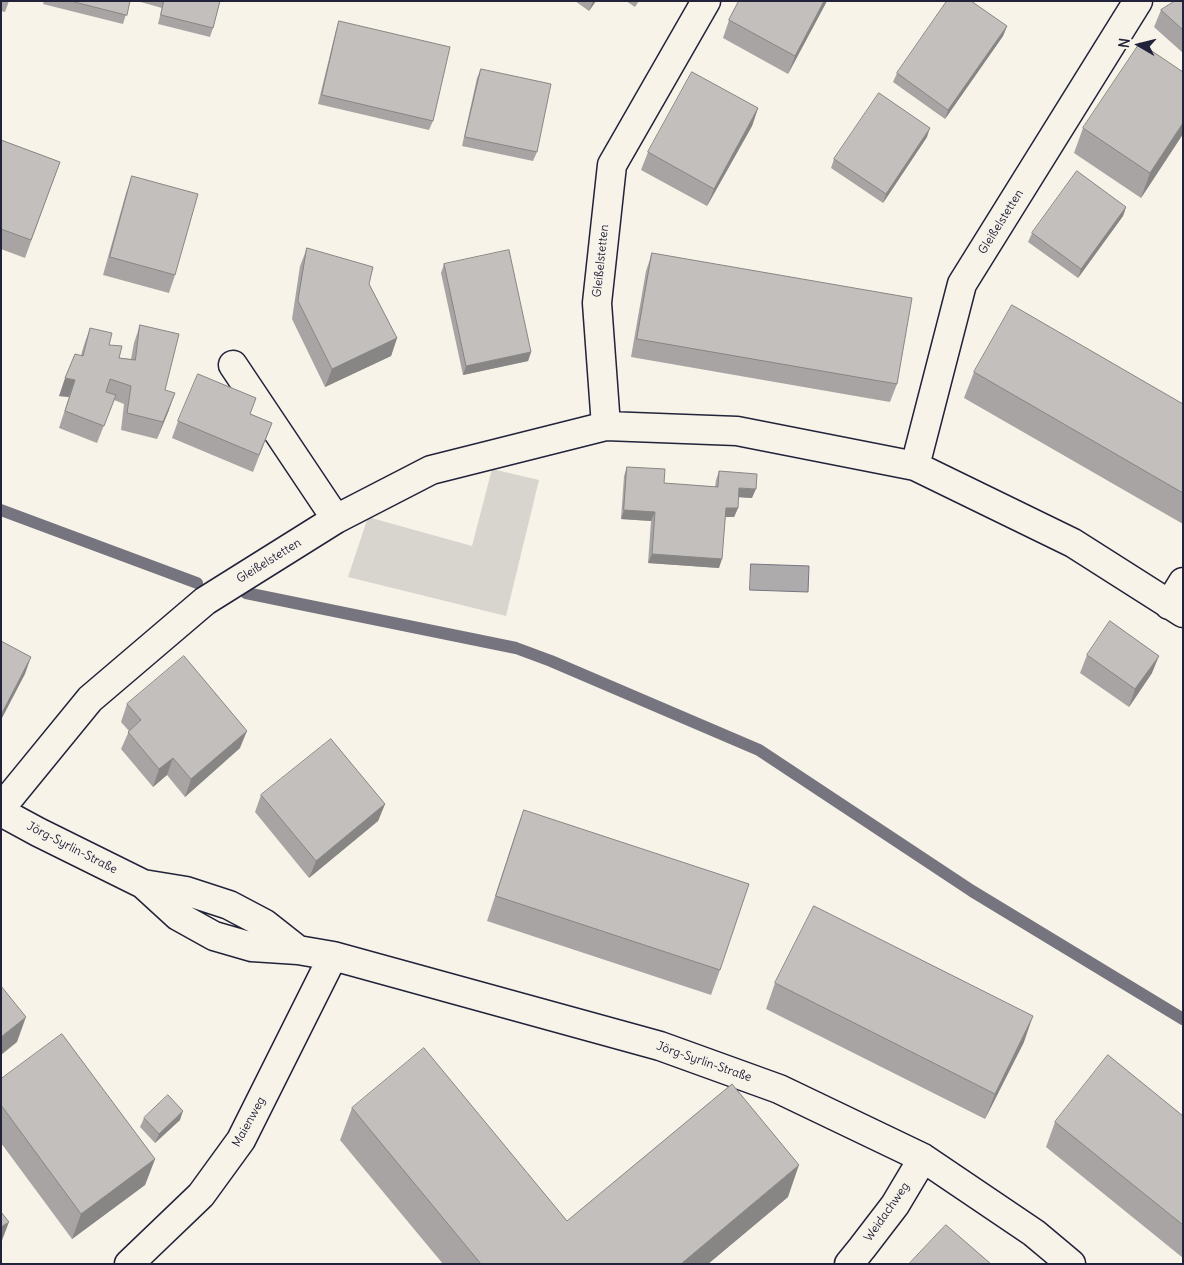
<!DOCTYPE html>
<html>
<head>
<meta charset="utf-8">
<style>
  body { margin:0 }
  #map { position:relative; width:1184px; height:1265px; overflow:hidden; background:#f7f3e8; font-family:Delius,sans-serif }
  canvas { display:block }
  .frame { position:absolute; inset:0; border:2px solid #22223b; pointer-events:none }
  .north { position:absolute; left:1114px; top:20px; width:50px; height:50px; -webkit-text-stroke:4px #f7f3e8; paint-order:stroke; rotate:278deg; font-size:14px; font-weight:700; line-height:20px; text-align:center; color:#22223b }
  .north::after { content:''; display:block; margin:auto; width:18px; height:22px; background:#22223b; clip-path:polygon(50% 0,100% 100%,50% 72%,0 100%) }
</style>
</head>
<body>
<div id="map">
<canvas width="1184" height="1265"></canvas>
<div class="frame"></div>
<div class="north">N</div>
</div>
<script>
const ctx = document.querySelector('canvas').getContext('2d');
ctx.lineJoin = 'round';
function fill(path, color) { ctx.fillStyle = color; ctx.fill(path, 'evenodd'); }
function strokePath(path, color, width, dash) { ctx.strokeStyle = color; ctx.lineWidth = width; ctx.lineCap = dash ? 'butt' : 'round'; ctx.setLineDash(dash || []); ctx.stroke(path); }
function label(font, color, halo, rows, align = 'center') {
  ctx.font = font + ' Delius,sans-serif'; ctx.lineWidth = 4; ctx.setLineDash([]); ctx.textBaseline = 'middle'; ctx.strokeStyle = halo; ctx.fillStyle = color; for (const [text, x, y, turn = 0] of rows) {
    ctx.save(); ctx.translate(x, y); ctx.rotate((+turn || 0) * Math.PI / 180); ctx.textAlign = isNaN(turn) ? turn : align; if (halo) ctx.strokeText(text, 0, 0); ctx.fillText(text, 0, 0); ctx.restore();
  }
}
fill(new Path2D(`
  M492,469L539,480L506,616L348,577L368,517L472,546Z`), '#d8d5cf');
const water = new Path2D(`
  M751,564L809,566L808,592L750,590Z`);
fill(water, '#aeabad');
strokePath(water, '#76747f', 1);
strokePath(new Path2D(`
  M1,510L197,583
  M246,593L516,648L551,661L759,750L972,891L1183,1019`), '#76747f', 12);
const street = new Path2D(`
  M233,365L336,519
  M606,426L597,303L612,165L706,1
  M915,466L962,284L1138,1
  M1169,605L1183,582
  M1,808L90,699L205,601L336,519L431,470L606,426L737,431L915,466L1073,543L1183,613
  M1,812L38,832L143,884L186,891L229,905L265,924L298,950
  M143,884L178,916L214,936L252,947L298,950L333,956L660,1046L779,1089L923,1158L1034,1233L1071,1264
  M129,1264L201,1195L241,1140L333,956
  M849,1264L862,1248L895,1205L923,1158`);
strokePath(street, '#22223b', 31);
strokePath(street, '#f7f3e8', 28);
fill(new Path2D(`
  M1,1H9L5,12L1,11Z
  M44,1H130L123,24L43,4Z
  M137,1H220L213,28L210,37L158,24L162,8Z
  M575,1H596L589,11Z
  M626,1H639L635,7Z
  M739,1H827L788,74L723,38L729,20Z
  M1183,1V53L1154,27L1161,10Z
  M339,21L433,121L429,130L318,104L336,30Z
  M1007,26L1003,36L945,119L893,82L897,73Z
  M481,69L537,152L533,161L462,146L477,78Z
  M758,108L752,126L707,206L641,170L648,152Z
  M1083,128L1183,134L1141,198L1074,153Z
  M927,137L883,203L831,168L834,159Z
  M1,140L60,162L25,258L1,249Z
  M132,176L175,275L169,293L103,275L126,193Z
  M1126,207L1123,216L1078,278L1028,242L1032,233Z
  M307,248L369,284L397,338L391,356L325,387L292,319L300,266Z
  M652,253L897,384L890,402L631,357L646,271Z
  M444,264L531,352L528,361L463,375L441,273Z
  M140,325L165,390L169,410L157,439L121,430L124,404L114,400L97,443L59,428L69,397L59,396L81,355L84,345L90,328L109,345L119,358L131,359L134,343Z
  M974,372L1183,404V524L964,398Z
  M251,414L272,423L253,472L172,438L178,421Z
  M627,467L664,483L715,487L716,480L719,471L752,498L738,497V508L734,517H725L719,568L648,563L651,521L621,519L624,476Z
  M1087,655L1152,673L1129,707L1080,673Z
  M127,704L240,748L185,797L167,775L153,787L121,749L129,731L121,722Z
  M261,795L385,804L378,821L309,878L255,812Z
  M524,810L720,970L711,995L487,921L515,835Z
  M775,983L1024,1042L985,1119L766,1009Z
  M1,1079L155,1159L145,1185L72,1239L1,1143Z
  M352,1108L567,1221L788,1197L708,1264H443L340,1140Z
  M1183,1116V1258L1046,1147L1055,1122Z
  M144,1118L180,1120L155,1143L140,1127Z`), '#a7a4a3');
fill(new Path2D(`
  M593,1H596L589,11Z
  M824,1H827L788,74L795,56Z
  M1007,26L1003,36L945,119L948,110Z
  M758,108L752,126L707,206L714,189Z
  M1183,123V134L1141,198L1150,173Z
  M930,128L927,137L883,203L886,194Z
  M1126,207L1123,216L1078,278L1081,269Z
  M397,338L391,356L325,387L332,369Z
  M531,352L528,361L463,375L466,366Z
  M65,378L75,380L69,397L59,396Z
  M175,393L169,410L157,439L163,422Z
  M739,488L756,489L752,498L736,497Z
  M726,508H738L734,517H723Z
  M624,510L655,512L651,521L621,519Z
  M652,554L722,559L719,568L648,563Z
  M1159,656L1152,673L1129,707L1135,689Z
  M31,657L25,674L1,720V715Z
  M247,731L240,748L185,797L191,779Z
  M173,758L167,775L153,787L159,769Z
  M385,804L378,821L309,878L316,861Z
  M1033,1016L1024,1042L985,1119L995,1094Z
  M26,1017L17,1042L1,1055V1037Z
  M183,1111L180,1120L155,1143L159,1134Z
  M155,1159L145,1185L72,1239L81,1214Z
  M799,1165L788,1197L708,1264H681Z
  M9,1222L1,1243V1227Z`), '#888684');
const building = new Path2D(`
  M71,1H130L127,15Z
  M164,1H220L213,28L161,15Z
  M739,1H824L795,56L729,20Z
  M947,1H971L1007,26L948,110L897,73Z
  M1175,1H1183V30L1161,10Z
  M339,21L450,47L433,121L322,95Z
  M1140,43L1183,72V123L1150,173L1083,128Z
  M481,69L551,84L537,152L465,137Z
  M692,72L758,108L714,189L648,152Z
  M879,93L930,128L886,194L834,159Z
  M1,140L60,162L31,240L1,229Z
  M1077,171L1126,207L1081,269L1032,233Z
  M132,176L198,194L175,275L110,257Z
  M307,248L373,267L369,284L397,338L332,369L298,301Z
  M509,250L531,352L466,366L444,264Z
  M652,253L912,298L897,384L637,339Z
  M1012,305L1183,404V493L974,372Z
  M140,325L179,334L165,390L175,393L163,422L127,413L131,386L110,379L106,392L116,395L104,426L65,411L75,380L65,378L75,354L83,356L90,328L112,333L109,345L122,346L119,358L135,360Z
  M198,374L256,398L250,414L272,423L259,455L178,421Z
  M627,467L665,469L664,483L718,487L719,471L757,474L756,489L739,488L738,508H726L722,559L652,554L655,512L624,510Z
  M1110,621L1159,656L1135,689L1087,655Z
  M1,641L31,657L1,715Z
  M184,656L247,731L191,779L173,758L159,769L128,732L141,720L127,704Z
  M331,739L385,804L316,861L261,795Z
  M524,810L749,884L720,970L496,896Z
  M814,906L1033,1016L995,1094L775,983Z
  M1,986L26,1017L1,1037Z
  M62,1034L155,1159L81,1214L1,1105V1079Z
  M424,1048L567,1221L732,1084L799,1165L681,1264H481L352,1108Z
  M1108,1055L1183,1116V1225L1055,1122Z
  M168,1095L183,1111L159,1134L144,1118Z
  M1,1212L9,1222L1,1227Z
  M946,1225L991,1264H909Z`);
fill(building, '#c2bfbd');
strokePath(building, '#888684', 1);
label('12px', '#22223b', '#f7f3e8', [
  ["Gleißelstetten",1001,222,-58],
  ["Gleißelstetten",601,261,-84],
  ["Gleißelstetten",269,561,-32],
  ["Jörg-Syrlin-Straße",72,848,27],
  ["Jörg-Syrlin-Straße",704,1062,19],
  ["Maienweg",249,1122,-61],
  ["Weidachweg",887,1212,-55]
]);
</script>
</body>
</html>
